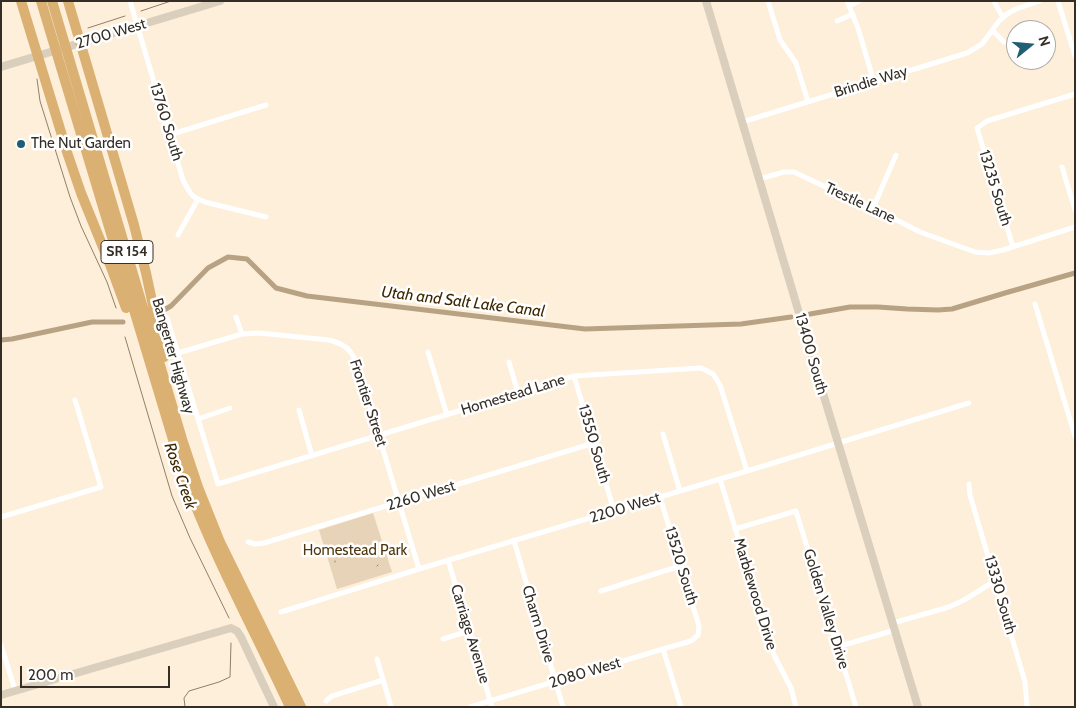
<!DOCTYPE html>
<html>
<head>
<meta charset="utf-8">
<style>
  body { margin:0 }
  #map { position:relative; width:1076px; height:708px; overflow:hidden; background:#feefda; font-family:Cabin,sans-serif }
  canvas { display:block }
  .frame { position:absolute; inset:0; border:2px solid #342e26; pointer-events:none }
  .north { position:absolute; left:1006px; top:20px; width:50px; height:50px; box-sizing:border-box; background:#fff; border:1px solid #aeaba8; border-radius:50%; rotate:73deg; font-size:14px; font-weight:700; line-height:20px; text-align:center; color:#342e26 }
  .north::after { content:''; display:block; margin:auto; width:18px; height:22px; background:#1f5e74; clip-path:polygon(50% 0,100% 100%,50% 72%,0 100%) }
  .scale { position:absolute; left:20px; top:666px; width:150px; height:22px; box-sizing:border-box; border:2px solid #342e26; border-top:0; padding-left:6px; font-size:15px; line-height:18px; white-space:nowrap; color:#342e26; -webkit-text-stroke:4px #fff; paint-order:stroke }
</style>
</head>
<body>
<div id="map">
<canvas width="1076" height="708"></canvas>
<div class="frame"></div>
<div class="north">N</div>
<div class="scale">200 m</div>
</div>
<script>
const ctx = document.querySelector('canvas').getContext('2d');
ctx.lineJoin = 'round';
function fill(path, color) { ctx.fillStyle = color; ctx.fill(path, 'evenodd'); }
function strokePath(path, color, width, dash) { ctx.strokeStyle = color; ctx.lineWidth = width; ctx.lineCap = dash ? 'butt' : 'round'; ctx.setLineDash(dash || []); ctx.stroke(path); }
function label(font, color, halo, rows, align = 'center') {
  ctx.font = font + ' Cabin,sans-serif'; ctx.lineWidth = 5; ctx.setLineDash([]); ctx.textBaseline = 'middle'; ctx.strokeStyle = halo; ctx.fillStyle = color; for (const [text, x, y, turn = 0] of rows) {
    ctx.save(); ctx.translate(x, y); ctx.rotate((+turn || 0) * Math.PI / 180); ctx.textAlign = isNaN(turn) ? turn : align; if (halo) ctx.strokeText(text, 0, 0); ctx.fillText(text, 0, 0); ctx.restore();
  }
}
fill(new Path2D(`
  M373,513L392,572L337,589L319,530Z`), '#e7d3b8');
strokePath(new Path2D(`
  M141,11L171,1
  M88,28L125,16
  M37,79L40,101L70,197L81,226L107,282L116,308
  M125,337L172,496L190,538L229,618
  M335,561V562
  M377,566L378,565
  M185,707L184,698L189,691L219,682L230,677L231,643`), '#907f68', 1);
strokePath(new Path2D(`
  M164,310L171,306L208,268L228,257L247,259L276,288L307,296L585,329L741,324L791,317
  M810,314L850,307H878L907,309L938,310L952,309L1005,293L1075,273
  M1,340L12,339L92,322H123`), '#b8a284', 5);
strokePath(new Path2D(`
  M130,1L183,180L189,191L193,196L198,199L205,202L266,217
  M768,1L780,40L796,63L808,102
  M847,1L858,28L874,82
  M994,1L998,9L1003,17
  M1058,1L1075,56
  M849,6L859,1
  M837,21L853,14
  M992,30L1004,42
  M742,122L967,53L982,44L999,21L1007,14L1016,9L1040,1
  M169,135L266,105
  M1062,167L1075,210
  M759,179L784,172H794L851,199L873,208L920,232L975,252L989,253L1003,250L1075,227
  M873,208L896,155
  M178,235L198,199
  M1013,247L977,128L987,121L1075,94
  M1035,304L1075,436
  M236,317L242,334
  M167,318L218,484L574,376L701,368L713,374L720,385L747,471
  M428,352L447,415
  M178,353L242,334L259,333L329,340C345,344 350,349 357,363L419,569
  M509,362L518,393
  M574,376L614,511
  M299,410L312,456
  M198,419L230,408
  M663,434L680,491
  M720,479L774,655L791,688L796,707
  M969,484L970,495L1025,682L1027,707
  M1,517L101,487L75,400
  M735,529L796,511L856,707
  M514,541L563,707
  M248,542L255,544L264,543L594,443
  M448,560L492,707
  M601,591L680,566
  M281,612L419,569L747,471L969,403
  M893,623L949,607L964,600L995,581
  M443,639L469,631
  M1,645L15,690
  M837,647L895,630
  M663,649L681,707
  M377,659L391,707
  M326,701L332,696L383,680
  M470,707L663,649L691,641L698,635L699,626L660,497`), '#fff', 5);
strokePath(new Path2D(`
  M706,1L791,286L809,347L918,707
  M1,67L220,1
  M1,695L231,628L237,631L241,637L274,707`), '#dacebd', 8);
strokePath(new Path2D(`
  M21,1L68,155L81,193L111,267L126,308
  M41,1L184,476C213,555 254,630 290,707
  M52,1L182,439L198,487L220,542L301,707
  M68,1L134,225L146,273L164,357`), '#dab073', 10);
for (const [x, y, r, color] of [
  [21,144,5,"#1f5e74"]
]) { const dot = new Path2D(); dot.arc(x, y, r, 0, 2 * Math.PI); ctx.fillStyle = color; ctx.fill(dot); strokePath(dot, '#fff', 2); }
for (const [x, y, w] of [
  [127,252,52]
]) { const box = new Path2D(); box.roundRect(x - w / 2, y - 11.5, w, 23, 4); ctx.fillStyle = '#fff'; ctx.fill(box); strokePath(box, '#342e26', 1); }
label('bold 14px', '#342e26', null, [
  ["SR 154",127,252]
]);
label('15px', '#342e26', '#fff', [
  ["2700 West",111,34,-17],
  ["Brindie Way",871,82,-17],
  ["13760 South",166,122,73],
  ["13235 South",995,188,73],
  ["Trestle Lane",860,203,25],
  ["13400 South",811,354,74],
  ["Bangerter Highway",173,356,74],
  ["Homestead Lane",513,395,-17],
  ["Frontier Street",368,403,72],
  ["13550 South",594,444,74],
  ["2260 West",421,496,-17],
  ["2200 West",625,508,-17],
  ["13520 South",681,566,73],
  ["Marblewood Drive",755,594,73],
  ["13330 South",1000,595,74],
  ["Golden Valley Drive",826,609,73],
  ["Charm Drive",538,624,73],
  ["Carriage Avenue",470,634,73],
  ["2080 West",585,673,-17]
]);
label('15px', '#342e26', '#fff', [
  ["The Nut Garden",31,144]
], 'left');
label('15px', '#4e360f', '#fff', [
  ["Homestead Park",355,551]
]);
label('italic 16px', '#3e2700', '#fff', [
  ["Utah and Salt Lake Canal",463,302,7],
  ["Rose Creek",180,476,71]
]);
</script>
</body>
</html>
